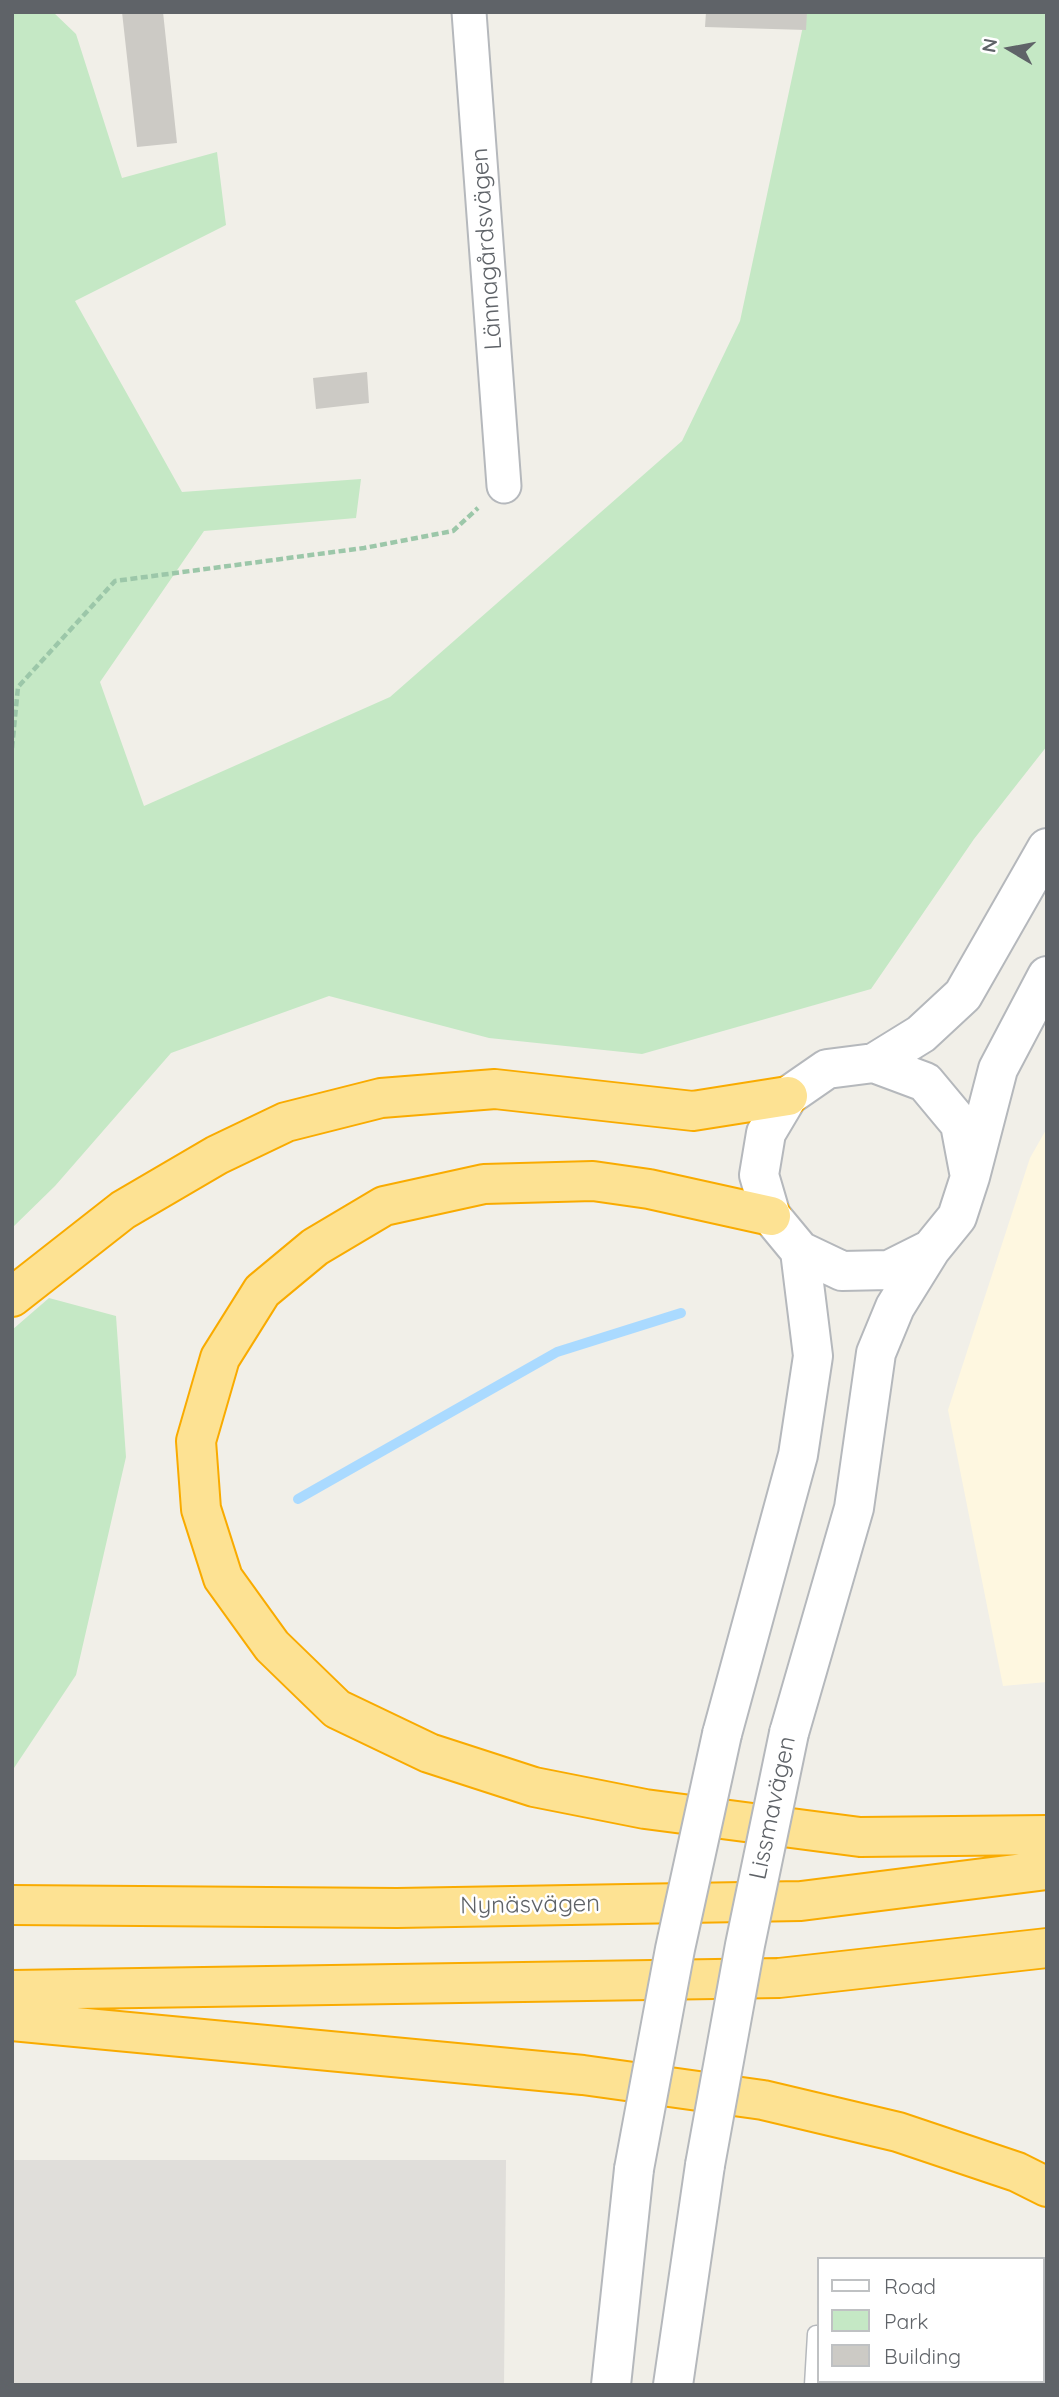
<!DOCTYPE html>
<html>
<head>
<meta charset="utf-8">
<style>
  body { margin:0 }
  #map { position:relative; width:1059px; height:2397px; overflow:hidden; background:#f1efe8; font-family:Quicksand,sans-serif }
  canvas { display:block }
  .frame { position:absolute; inset:0; border:14px solid #5f6368; pointer-events:none }
  .legend { position:absolute; left:817px; top:2257px; width:228px; height:126px; box-sizing:border-box; background:#fff; border:2px solid #bfc1c3; margin:0; padding:9px 12px; list-style:none; font-size:21px; color:#5f6368 }
  .legend li { display:flex; align-items:center; gap:14px; height:35px }
  .legend b { width:35px; border:2px solid #bfc1c3 }
  .north { position:absolute; left:975px; top:14px; width:70px; height:70px; -webkit-text-stroke:5px #fff; paint-order:stroke; rotate:280deg; font-size:19px; font-weight:700; line-height:28px; text-align:center; color:#5f6368 }
  .north::after { content:''; display:block; margin:auto; width:24px; height:32px; background:#5f6368; clip-path:polygon(50% 0,100% 100%,50% 72%,0 100%) }
</style>
</head>
<body>
<div id="map">
<canvas width="1059" height="2397"></canvas>
<div class="frame"></div>
<ul class="legend">
<li><b style="height:9px;background:#fff"></b>Road</li>
<li><b style="height:19px;background:#c5e8c5"></b>Park</li>
<li><b style="height:19px;background:#cccac5"></b>Building</li>
</ul>
<div class="north">N</div>
</div>
<script>
const ctx = document.querySelector('canvas').getContext('2d');
ctx.lineJoin = 'round';
function fill(path, color) { ctx.fillStyle = color; ctx.fill(path, 'evenodd'); }
function strokePath(path, color, width, dash) { ctx.strokeStyle = color; ctx.lineWidth = width; ctx.lineCap = dash ? 'butt' : 'round'; ctx.setLineDash(dash || []); ctx.stroke(path); }
function label(font, color, halo, rows, align = 'center') {
  ctx.font = font + ' Quicksand,sans-serif'; ctx.lineWidth = 5; ctx.setLineDash([]); ctx.textBaseline = 'middle'; ctx.strokeStyle = halo; ctx.fillStyle = color; for (const [text, x, y, turn = 0] of rows) {
    ctx.save(); ctx.translate(x, y); ctx.rotate((+turn || 0) * Math.PI / 180); ctx.textAlign = isNaN(turn) ? turn : align; if (halo) ctx.strokeText(text, 0, 0); ctx.fillText(text, 0, 0); ctx.restore();
  }
}
fill(new Path2D(`
  M1047,1128V1682L1003,1686L948,1410L1030,1158Z`), '#fef7e0');
fill(new Path2D(`
  M12,2160H506L504,2385H12Z`), '#e0deda');
fill(new Path2D(`
  M12,12H53L76,34L122,178L217,152L226,225L75,301L182,492L361,479L356,518L204,531L100,682L144,806L390,697L682,441L740,321L806,12H1047V746L974,839L871,989L642,1054L489,1038L329,996L171,1053L55,1186L12,1228Z
  M49,1298L116,1316L126,1457L76,1675L12,1771V1330Z`), '#c5e8c5');
strokePath(new Path2D(`
  M298,1499L557,1352L681,1313`), '#aadaff', 10);
fill(new Path2D(`
  M122,12H163L177,143L137,147Z
  M706,12H807L806,30L705,27Z
  M367,372L369,403L316,409L313,378Z`), '#cccac5');
const service = new Path2D(`
  M1043,2372L1047,2378
  M813,2385L816,2334H819`);
const minor = new Path2D(`
  M469,12L504,486`);
const tertiary = new Path2D(`
  M874,1063L921,1034L963,995L1047,848
  M970,1177L960,1124L925,1082L874,1063L827,1069L788,1096L766,1133L759,1175L771,1216L800,1251L842,1271L889,1270L931,1249L957,1217L970,1177L998,1069L1047,976
  M789,1733L854,1508L876,1353L895,1307L931,1249
  M722,1734L798,1455L813,1356L800,1251
  M611,2385L634,2169
  M673,2385L705,2165`);
const motorway = new Path2D(`
  M771,1216L649,1189L593,1181L484,1184L384,1206L315,1247L262,1291L220,1358L196,1441L201,1509L223,1578L272,1646L337,1709L429,1753L534,1787L645,1809L860,1837L1047,1835
  M12,1297L123,1210L217,1155L286,1122L381,1098L495,1089L693,1111L788,1096
  M12,1905L397,1908L801,1901L1047,1870
  M12,1990L779,1978L1047,1948
  M12,2021L583,2075L763,2100L898,2132L1017,2172L1047,2187`);
strokePath(service, '#b5b8bc', 19);
strokePath(minor, '#b5b8bc', 37);
strokePath(tertiary, '#b5b8bc', 42);
strokePath(motorway, '#f9ab00', 42);
strokePath(new Path2D(`
  M12,748L18,687L115,581L364,548L453,531L478,508`), '#9cc7a9', 4.5, [7, 3.5]);
strokePath(service, '#fff', 16);
strokePath(minor, '#fff', 33);
strokePath(tertiary, '#fff', 38);
strokePath(motorway, '#fde293', 38);
const tertiaryBridge = new Path2D(`
  M705,2165L745,1945L789,1733
  M634,2169L675,1949L722,1734`);
strokePath(tertiaryBridge, '#b5b8bc', 42, []);
strokePath(tertiaryBridge, '#fff', 38);
label('24px', '#5f6368', '#fff', [
  ["Lännagårdsvägen",487,249,-94],
  ["Lissmavägen",773,1808,-78],
  ["Nynäsvägen",530,1905,-1]
]);
</script>
</body>
</html>
